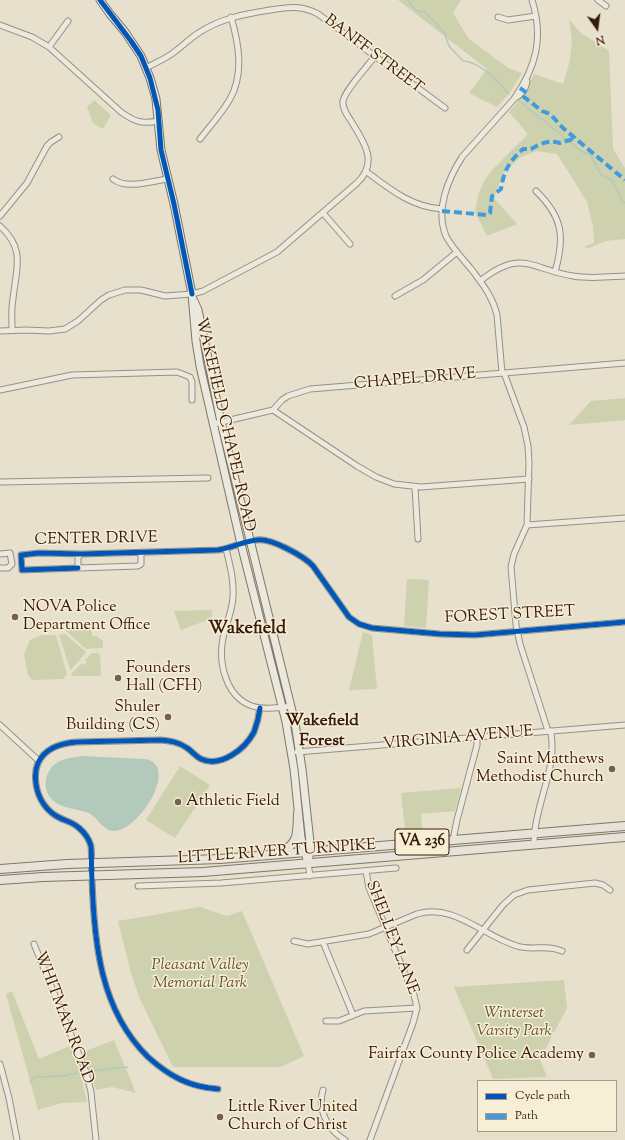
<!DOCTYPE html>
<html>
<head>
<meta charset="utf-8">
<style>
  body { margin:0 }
  #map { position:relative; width:625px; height:1140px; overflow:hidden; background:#e7e0cc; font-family:"Sorts Mill Goudy",serif }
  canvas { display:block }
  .legend { position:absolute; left:477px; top:1080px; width:140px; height:52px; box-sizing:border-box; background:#f7eed6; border:1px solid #ab9985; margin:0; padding:5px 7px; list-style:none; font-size:12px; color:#39190b }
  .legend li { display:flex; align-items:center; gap:8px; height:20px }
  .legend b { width:20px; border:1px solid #ab9985 }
  .north { position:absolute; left:577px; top:8px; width:40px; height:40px; -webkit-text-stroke:3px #f7eed6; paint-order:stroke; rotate:166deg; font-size:11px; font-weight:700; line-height:16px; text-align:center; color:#39190b }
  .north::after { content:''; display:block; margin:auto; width:14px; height:18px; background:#39190b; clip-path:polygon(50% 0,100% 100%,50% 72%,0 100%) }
</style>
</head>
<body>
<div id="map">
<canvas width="625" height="1140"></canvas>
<ul class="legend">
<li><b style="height:5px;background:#0057b8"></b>Cycle path</li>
<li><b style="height:5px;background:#3e9bde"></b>Path</li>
</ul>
<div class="north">N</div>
</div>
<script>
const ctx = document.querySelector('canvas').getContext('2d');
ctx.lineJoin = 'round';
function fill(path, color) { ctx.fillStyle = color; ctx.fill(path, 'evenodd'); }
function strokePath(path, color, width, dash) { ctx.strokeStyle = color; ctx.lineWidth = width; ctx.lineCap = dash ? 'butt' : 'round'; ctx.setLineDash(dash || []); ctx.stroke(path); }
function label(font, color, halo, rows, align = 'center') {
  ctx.font = font + ' "Sorts Mill Goudy",serif'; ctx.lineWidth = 3; ctx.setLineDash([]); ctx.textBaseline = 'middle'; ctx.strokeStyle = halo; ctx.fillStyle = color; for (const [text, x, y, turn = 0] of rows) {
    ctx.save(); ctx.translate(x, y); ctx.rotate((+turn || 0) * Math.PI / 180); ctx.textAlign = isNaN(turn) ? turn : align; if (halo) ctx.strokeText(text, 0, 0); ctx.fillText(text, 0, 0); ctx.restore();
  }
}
fill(new Path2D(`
  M398,0H461L453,13L469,39L508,68L522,73L511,91L497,107L469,93L487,69Z
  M569,19L581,33L609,51L613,149L625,168V239L605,241L589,248L584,247L594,243L593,226L587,202L557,154L536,151L519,158L503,174L494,198L517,224L487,236L475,212L478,196L483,183L491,171L528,134L509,112L524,94L534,74L563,84L569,64L572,43Z
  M94,100L111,115L103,129L93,123L87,107Z
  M625,398V420L569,425L591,401Z
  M407,579L429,580L426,628L404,626Z
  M212,610V616L210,619L181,630L174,611Z
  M66,626H91L92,636H96L103,641V648L86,649L66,631Z
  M363,632L372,635L377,689L349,690Z
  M65,634L86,652L71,670L70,669L59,635Z
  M41,635H56L67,674L63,679L32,680L28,675L24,654L30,640Z
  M92,653H98L100,655L101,676H72L71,674L82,663L84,665L87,662L85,660Z
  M180,766L210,785L175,838L146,820Z
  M461,788L455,811L421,814L423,836L406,838L401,793Z
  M200,907L227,916L242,911L304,1056L281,1067H173L140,999L131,973L118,921Z
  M564,980L567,1008L540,1059L547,1077L493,1079L454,987Z
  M12,991L39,1059L70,1046L80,1072L87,1102L62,1103L38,1110L6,994Z
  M114,1040L136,1093L112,1087L96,1090L83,1052Z`), '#ced1ad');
fill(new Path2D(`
  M82,756L144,759C147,759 150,760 153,762C173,777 136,833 112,831C101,829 97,815 86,812C72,808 56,808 48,794C45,788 45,782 47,776C52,760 67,758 82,756Z`), '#b2c9bc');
strokePath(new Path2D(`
  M407,0L417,11L425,12L444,32L449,46L463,61C480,62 498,81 509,94
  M522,103L582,152L590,154L601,175L612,180L622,201L625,203
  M91,1071L128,1067
  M30,1082L35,1077L63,1076L77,1073`), '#b2c9bc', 1.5);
const minor = new Path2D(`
  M598,0L606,6
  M498,17L508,20L536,16
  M0,25L32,37L49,47L121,112C135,122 141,124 159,121
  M49,47L68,21
  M146,68C155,63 165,59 173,53C183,46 190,38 200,32C222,18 245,14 270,10C288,7 302,5 318,14L445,108
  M517,97C523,93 526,89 527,81
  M200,139C210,126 222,113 230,99C244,74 239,44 231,17
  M367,172C391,190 412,207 442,209
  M113,179C127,190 151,181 168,179
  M536,191C563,217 565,237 555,272
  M323,213L350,244
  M0,216L27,183L47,146L51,142L59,137
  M0,226C26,249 16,269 13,299C11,309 12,320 12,330
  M480,281C522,248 530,269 573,276C590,279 607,277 625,276
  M395,296L423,280L457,252
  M0,331L26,330L49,331L65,329L78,321L101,300L109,295L125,290H141L165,296L192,294L203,291L277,252L357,183C379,162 364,142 351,121C347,115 342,108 343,101C345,90 368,66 375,56
  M502,373L497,315C493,297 483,285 472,270C463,259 452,248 446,236C435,210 448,179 462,157L514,99C536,67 544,38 532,0
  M504,373L524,427L528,446L529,463L527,525L514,554L511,567L516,625L520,644L548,731
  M0,390L72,375L177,372L190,377L192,382V400
  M273,410L357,466L376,477L394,484L421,487L529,479
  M213,424L273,410L282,400L288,396L310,389L625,363
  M0,482L208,478
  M415,487L418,539
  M527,525L625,518
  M226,549C230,565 234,580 233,597C232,612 226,624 223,638C218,663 226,697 252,706C264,710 279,708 291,706
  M0,554L10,553L12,564L8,568H0
  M82,554L78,557V568L138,566L141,564V552
  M78,568L22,570L21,555L39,553L82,554L218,550C232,548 244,541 257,540C271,538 304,556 313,566L349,617L359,624L372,628L440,634L475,635L625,622
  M0,725L39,761
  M297,752L625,725
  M453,840L457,820L477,745V737
  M534,845C534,816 546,790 551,762C553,752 552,741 551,731
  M308,863L310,876
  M366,871L369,888L414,995L417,1008L413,1023L370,1140
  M138,886L221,883L396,868
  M294,941L308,944L369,934L417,914C454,903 483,936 517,946C532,951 547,944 562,951
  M323,942L353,1015
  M34,944L86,1072L91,1092L96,1140
  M467,950L503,905L514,895L528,890L595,883L603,885L610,890
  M326,1021H339L364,1011L417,1008
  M0,1064L9,1098L17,1140
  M218,1089C189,1087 169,1076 148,1057C100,1010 94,942 92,879C91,868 92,857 91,846C89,839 85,833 79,828C74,823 66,821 60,818C47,812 38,799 36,784C35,777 35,770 38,763C45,748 62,743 77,742L161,740C170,741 179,742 187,748C192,751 195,756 201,759C221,768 245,749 254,732C257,724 259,716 260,708
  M323,1090C317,1110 328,1130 345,1140`);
const secondary = new Path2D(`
  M100,0L110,14L125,32L141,56L150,78L156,99L161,150L174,204L192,294L196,341L200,366L241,544L286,722L294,769L301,838L308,863
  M194,301L198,310L221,422L295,723L302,769L310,842L309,857`);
const primary = new Path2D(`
  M279,852C300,845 297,831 298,813
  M0,869L67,864L220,859L625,826
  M0,880L43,877L203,872L625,837`);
strokePath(minor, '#989083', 7);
strokePath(secondary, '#7f766a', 9);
strokePath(primary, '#7f766a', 10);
strokePath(minor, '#ebe8de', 5);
strokePath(secondary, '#ebe8de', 7);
strokePath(primary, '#e8e3d8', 8);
strokePath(new Path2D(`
  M520,88L527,93L524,97L542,111L550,114L563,128L625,180
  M442,211L487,215L490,213L492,196L501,189C504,170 509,162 523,149H531L540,144L551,141L560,143L576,138`), '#3e9bde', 4, [8, 4]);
strokePath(new Path2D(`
  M100,0L131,41L141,56L150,78L158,110L161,150L174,204L192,294
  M78,568L22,570L21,555L39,553L82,554L218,550C232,548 244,541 257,540C271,538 304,556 313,566L349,617L359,624L372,628L440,634L475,635L625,622
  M218,1089C189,1087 169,1076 148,1057C100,1010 94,942 92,879C91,868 92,857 91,846C89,839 85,833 79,828C74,823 66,821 60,818C47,812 38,799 36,784C35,777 35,770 38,763C45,748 62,743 77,742L161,740C170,741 179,742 187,748C192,751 195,756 201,759C221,768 245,749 254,732C257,724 259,716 260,708`), '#0057b8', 5);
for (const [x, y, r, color] of [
  [15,617,4,"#765f4f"],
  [118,678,4,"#765f4f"],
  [168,717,4,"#765f4f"],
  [612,769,4,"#765f4f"],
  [178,802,4,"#765f4f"],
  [592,1055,4,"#765f4f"],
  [220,1117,4,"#765f4f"]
]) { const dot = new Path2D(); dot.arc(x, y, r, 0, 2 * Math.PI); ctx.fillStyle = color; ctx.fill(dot); strokePath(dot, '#f7eed6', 1.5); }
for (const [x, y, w] of [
  [422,842,54]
]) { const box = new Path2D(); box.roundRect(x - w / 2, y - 13, w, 26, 3); ctx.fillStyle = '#f7eed6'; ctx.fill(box); strokePath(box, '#39190b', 1); }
label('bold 15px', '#39190b', null, [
  ["VA 236",422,842]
]);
label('16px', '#39190b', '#f7eed6', [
  ["BANFF STREET",373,55,37],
  ["CHAPEL DRIVE",415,380,-5],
  ["WAKEFIELD CHAPEL ROAD",224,425,77],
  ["CENTER DRIVE",96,540,-1],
  ["FOREST STREET",510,616,-3],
  ["VIRGINIA AVENUE",458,739,-5],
  ["LITTLE RIVER TURNPIKE",277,853,-4],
  ["SHELLEY LANE",391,938,69],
  ["WHITMAN ROAD",63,1018,69]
]);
label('16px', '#39190b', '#f7eed6', [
  ["NOVA Police",23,608],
  ["Department Office",23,626],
  ["Founders",126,669],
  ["Hall (CFH)",126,687],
  ["Shuler",160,708,"right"],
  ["Building (CS)",160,726,"right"],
  ["Saint Matthews",604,760,"right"],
  ["Methodist Church",604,778,"right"],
  ["Athletic Field",186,802],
  ["Fairfax County Police Academy",584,1055,"right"],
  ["Little River United",228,1108],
  ["Church of Christ",228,1126]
], 'left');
label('italic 16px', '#604d34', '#f7eed6', [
  ["Pleasant Valley",200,966],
  ["Memorial Park",200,984],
  ["Winterset",514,1014],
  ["Varsity Park",514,1032]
]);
label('bold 17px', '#39190b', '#f7eed6', [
  ["Wakefield",322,722],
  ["Forest",322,742]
]);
label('bold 18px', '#39190b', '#f7eed6', [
  ["Wakefield",247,630]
]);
</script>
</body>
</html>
